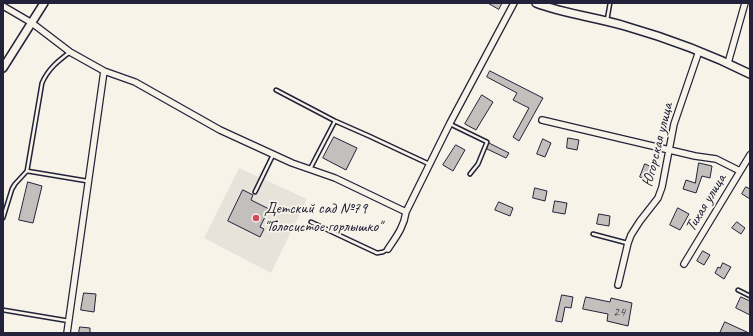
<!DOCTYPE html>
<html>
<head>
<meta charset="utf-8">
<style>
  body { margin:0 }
  #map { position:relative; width:753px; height:336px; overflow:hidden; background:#f7f3e8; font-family:Caveat,sans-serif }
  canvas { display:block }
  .frame { position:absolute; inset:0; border:4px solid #22223b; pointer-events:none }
</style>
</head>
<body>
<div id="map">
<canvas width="753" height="336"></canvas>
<div class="frame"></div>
</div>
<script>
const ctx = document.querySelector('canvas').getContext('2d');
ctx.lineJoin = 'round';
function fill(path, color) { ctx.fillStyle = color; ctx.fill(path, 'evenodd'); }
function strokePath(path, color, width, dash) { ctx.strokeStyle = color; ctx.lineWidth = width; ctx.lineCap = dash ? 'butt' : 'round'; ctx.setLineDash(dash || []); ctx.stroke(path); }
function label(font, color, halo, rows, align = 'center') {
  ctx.font = font + ' Caveat,sans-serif'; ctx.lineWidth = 3.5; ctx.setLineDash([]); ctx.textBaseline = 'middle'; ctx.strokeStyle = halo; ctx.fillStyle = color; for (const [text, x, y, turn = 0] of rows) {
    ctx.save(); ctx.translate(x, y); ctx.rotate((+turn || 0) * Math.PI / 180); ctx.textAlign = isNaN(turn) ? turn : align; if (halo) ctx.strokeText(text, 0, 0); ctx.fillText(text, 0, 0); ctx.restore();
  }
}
fill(new Path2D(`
  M239,168L307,199L271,273L204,238Z`), '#e7e3db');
const building = new Path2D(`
  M488,3H502L499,9Z
  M490,71L543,98L519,141L513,137L529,108L513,100L517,93L487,77Z
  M482,95L493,102L476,130L465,124Z
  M334,137L357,148L346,170L323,158Z
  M568,138L579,140L577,150L567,148Z
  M543,139L551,143L545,157L537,154Z
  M489,143L509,153L506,158L487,149Z
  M456,145L465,150L453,171L443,165Z
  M699,163L712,166L710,178L702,176L696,193L683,189L686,180L695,183Z
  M645,164L654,168L649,181L640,177Z
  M28,182L42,186L33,223L19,220Z
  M746,187L750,189V199L742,194Z
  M535,188L547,191L545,201L533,198Z
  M243,190L253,195L251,200L269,209L260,227L264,229L260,237L228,221Z
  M555,201L567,203L565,214L553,212Z
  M499,202L513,208L510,216L495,210Z
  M678,208L689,214L680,230L670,225Z
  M599,214L610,216L609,226L597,224Z
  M737,222L745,228L741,234L732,228Z
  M703,251L710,255L704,265L697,261Z
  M723,263L731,267L724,279L715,273L718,267L720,268Z
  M84,293L96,294L94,312L81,310Z
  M562,295L573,297L571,308L565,307L562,322L556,321Z
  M586,297L610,302L611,298L632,303L628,326L607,321L608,314L583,309Z
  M741,297L750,301V315L736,308Z
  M725,322L749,333H720Z
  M80,327L90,328V333H79Z`);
fill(building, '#c2bfbd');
strokePath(building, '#22223b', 1);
const lane = new Path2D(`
  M607,20L610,3
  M276,90L335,121L369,136L429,164
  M450,124L487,142L478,164L470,174
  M310,169L335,121
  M27,171L87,181
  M255,192L273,155
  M3,218L12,189L15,184L27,171L42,83C48,69 58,61 70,52
  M311,222L377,253L383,252L388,249
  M593,234L627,243
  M738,290L750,296
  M3,310L69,321`);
const street = new Path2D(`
  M3,6L32,23L70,52L104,71L135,82L220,130L292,163L335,178L406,212
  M728,63L745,3
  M542,120L695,156L716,159L740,171
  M388,249C396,237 404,227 406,212L450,123L514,3
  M684,264L750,155
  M618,285L628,243L631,235L640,221L658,198L662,187L674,124L699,51
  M67,333L104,71`);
const secondary = new Path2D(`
  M536,3C565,14 595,17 625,26C667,38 710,54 750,74
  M3,68L44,3`);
strokePath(lane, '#22223b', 5.5);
strokePath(street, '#22223b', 8);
strokePath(secondary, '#22223b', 10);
strokePath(lane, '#f7f3e8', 2.5);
strokePath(street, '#f7f3e8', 5.5);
strokePath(secondary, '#f7f3e8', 7);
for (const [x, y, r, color] of [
  [256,218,4,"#d1495b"]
]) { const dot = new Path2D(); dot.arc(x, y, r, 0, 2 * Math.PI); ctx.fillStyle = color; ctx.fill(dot); strokePath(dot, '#f7f3e8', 1.5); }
label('14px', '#4a495c', null, [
  ["24",619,312]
]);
label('16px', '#22223b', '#f7f3e8', [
  ["Югорская улица",658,145,-76],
  ["Тихая улица",706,203,-59]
]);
label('16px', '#22223b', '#f7f3e8', [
  ["Детский сад №79",264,209],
  ["\"Голосистое горлышко\"",264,227]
], 'left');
</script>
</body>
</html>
